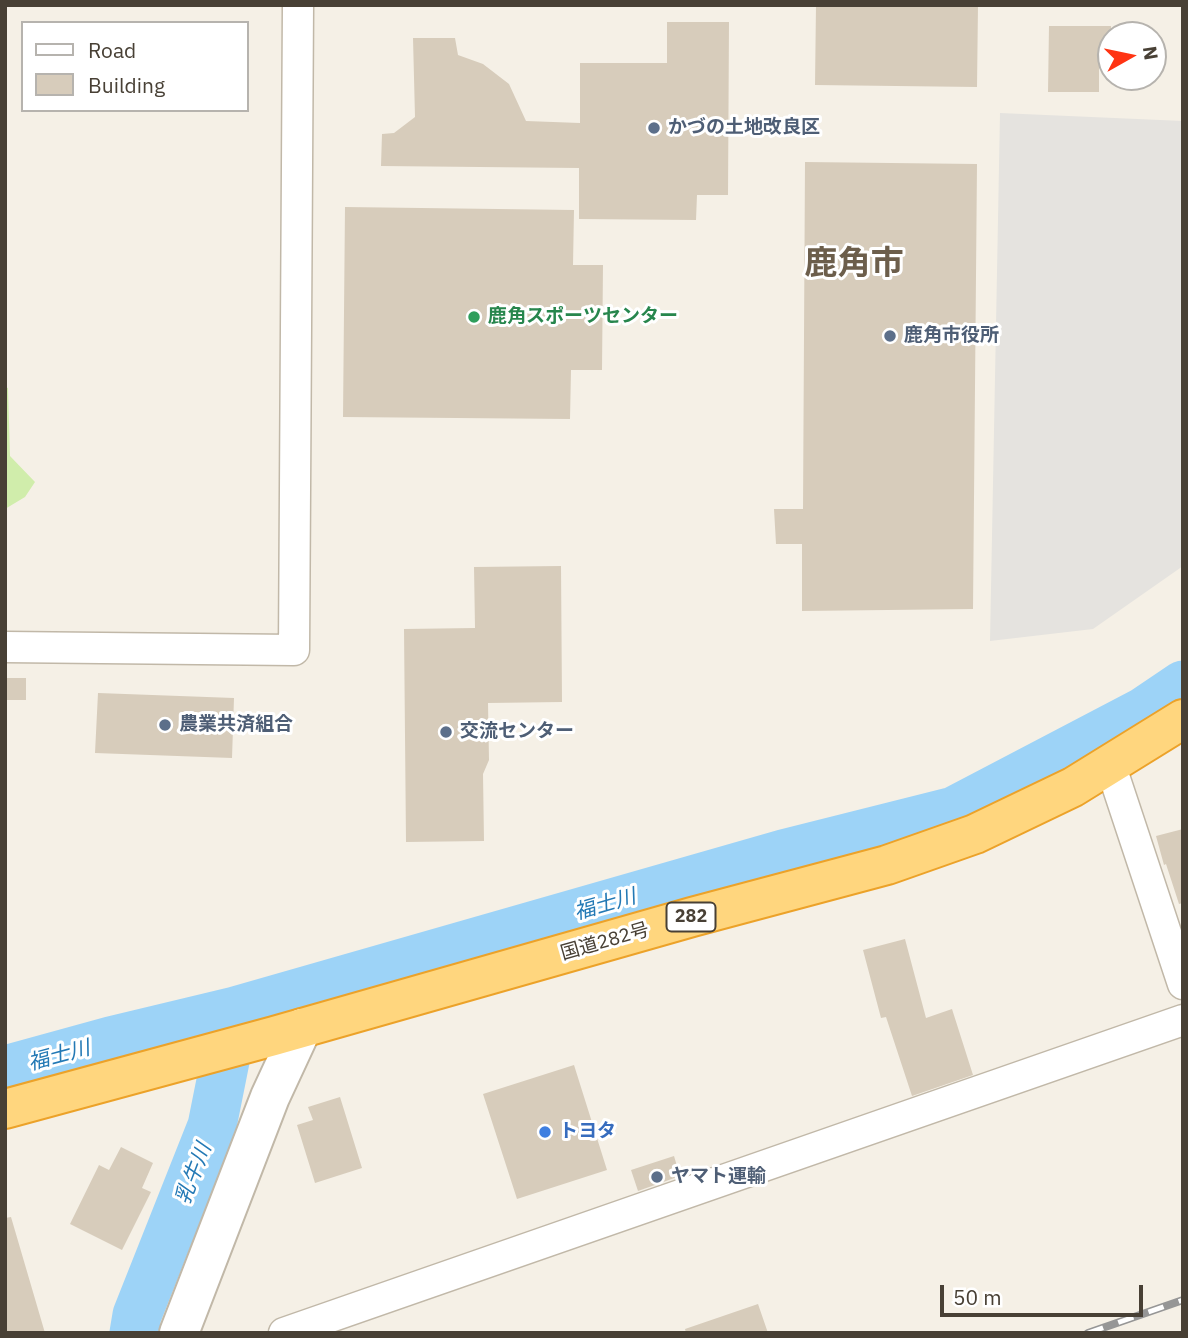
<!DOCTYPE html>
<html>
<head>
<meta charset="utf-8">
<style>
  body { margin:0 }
  #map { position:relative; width:1188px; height:1338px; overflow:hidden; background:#f5f0e6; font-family:"IBM Plex Sans",sans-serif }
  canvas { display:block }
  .frame { position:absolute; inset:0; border:7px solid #484035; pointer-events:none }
  .legend { position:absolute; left:21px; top:21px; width:228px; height:91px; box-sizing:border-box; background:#fff; border:2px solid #b6b3ae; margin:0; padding:9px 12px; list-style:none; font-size:21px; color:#484035 }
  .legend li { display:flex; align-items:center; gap:14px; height:35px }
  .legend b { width:35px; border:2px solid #b6b3ae }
  .north { position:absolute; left:1097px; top:21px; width:70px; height:70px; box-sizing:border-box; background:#fff; border:2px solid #b6b3ae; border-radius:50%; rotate:81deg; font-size:19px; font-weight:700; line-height:28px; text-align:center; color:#484035 }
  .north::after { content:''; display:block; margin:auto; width:24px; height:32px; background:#ff3413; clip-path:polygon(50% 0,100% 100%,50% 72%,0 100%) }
  .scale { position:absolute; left:940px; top:1285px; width:203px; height:32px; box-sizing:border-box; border:4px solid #484035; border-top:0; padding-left:9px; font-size:21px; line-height:24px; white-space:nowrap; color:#484035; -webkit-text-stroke:5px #fff; paint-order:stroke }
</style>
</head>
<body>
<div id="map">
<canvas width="1188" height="1338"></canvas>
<div class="frame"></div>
<ul class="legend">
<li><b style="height:9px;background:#fff"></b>Road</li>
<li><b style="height:19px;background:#d7ccbb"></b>Building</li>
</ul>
<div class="north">N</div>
<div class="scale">50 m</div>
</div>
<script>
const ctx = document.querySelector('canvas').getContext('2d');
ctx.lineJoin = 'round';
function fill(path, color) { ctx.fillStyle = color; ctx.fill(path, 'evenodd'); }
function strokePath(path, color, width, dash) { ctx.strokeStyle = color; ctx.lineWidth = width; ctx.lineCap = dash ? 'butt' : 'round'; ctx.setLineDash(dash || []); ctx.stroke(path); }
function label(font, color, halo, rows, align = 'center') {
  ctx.font = font + ' "IBM Plex Sans","Noto Sans JP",sans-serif'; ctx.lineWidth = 6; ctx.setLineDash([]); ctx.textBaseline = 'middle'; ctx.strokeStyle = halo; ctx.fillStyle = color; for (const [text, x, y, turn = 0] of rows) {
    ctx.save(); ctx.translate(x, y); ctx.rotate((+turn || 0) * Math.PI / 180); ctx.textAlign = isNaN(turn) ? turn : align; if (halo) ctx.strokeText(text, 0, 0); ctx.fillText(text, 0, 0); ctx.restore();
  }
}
fill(new Path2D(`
  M5,387L8,388L10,456L35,482L25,497L5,509Z`), '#d0edab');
fill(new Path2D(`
  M1000,113L1183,121V566L1093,629L990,641Z`), '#e5e3df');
strokePath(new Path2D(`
  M5,1070L110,1041L235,1011L783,854L954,811L1143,712L1183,685
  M134,1333L137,1315L212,1126L235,1011`), '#9dd3f7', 49);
fill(new Path2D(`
  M816,5H978L977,87L815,85Z
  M667,22H729L728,195H697L696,220L579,219V168L381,166L382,134L394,133L415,117L413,38H455L458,55L483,64L509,84L526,121L580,123V63H667Z
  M1049,26H1111V58H1099V92H1048Z
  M805,162L977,164L973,609L802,611V544H776L774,509H803Z
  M345,207L574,210L573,265H603L602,370H571L570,419L343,417Z
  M561,566L562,702L488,703L489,760L483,774L484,841L406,842L404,629L475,628L474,567Z
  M5,678H26V700H5Z
  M98,693L234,698L232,758L95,753Z
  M1183,829V903L1179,904L1166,864L1164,865L1156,836Z
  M905,939L926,1018L952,1009L973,1075L912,1096L886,1017L881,1018L863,950Z
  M574,1065L607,1170L517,1199L483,1094Z
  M340,1097L362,1168L315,1183L297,1125L313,1120L308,1107Z
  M121,1147L153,1163L142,1188L151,1192L122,1250L70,1224L99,1165L109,1170Z
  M674,1156L680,1176L638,1191L631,1170Z
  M11,1217L45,1333H5V1218Z
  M758,1304L768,1333H686L685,1329Z`), '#d7ccbb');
const minor = new Path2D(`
  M5,647L294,650L298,5
  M1110,764L1183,984
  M284,1333L1183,1020`);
const tertiary = new Path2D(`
  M179,1333L270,1097L302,1028`);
const trunk = new Path2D(`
  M5,1109L274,1036L692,917L887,865L975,834L1073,787L1183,719`);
strokePath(minor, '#c1b8a8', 33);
strokePath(tertiary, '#c1b8a8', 42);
strokePath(trunk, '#eca229', 42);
strokePath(minor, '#fff', 30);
strokePath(tertiary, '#fff', 38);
strokePath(trunk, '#ffd67e', 38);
const rail = new Path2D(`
  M1088,1333L1183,1300`);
strokePath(rail, '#969696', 8);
strokePath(rail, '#fff', 5, [16]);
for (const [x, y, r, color] of [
  [654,128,7,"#5c6f8a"],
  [474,317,7,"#2e9e5b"],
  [890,336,7,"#5c6f8a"],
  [165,725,7,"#5c6f8a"],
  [446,732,7,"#5c6f8a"],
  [545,1132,7,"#3f7fe0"],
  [657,1177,7,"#5c6f8a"]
]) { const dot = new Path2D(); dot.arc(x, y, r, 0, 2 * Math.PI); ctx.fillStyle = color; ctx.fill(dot); strokePath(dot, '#fff', 2.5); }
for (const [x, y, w] of [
  [691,917,49]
]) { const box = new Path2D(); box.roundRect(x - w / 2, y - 14.5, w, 29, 5); ctx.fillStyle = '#fff'; ctx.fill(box); strokePath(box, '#484035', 2); }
label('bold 18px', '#484035', null, [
  ["282",691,917]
]);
label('bold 19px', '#4e5e75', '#fff', [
  ["かづの土地改良区",668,128],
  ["鹿角市役所",904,336],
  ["農業共済組合",179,725],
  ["交流センター",460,732],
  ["ヤマト運輸",671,1177]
], 'left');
label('bold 19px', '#27864d', '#fff', [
  ["鹿角スポーツセンター",488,317]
], 'left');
label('19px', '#484035', '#fff', [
  ["国道282号",605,942,-16]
]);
label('bold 19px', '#366cbe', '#fff', [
  ["トヨタ",559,1132]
], 'left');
label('italic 21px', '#2379b5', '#fff', [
  ["福士川",605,905,-16],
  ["福士川",59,1056,-15],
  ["乳牛川",194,1174,-69]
]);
label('bold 33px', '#6c5e4b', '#fff', [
  ["鹿角市",854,264]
]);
</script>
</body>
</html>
